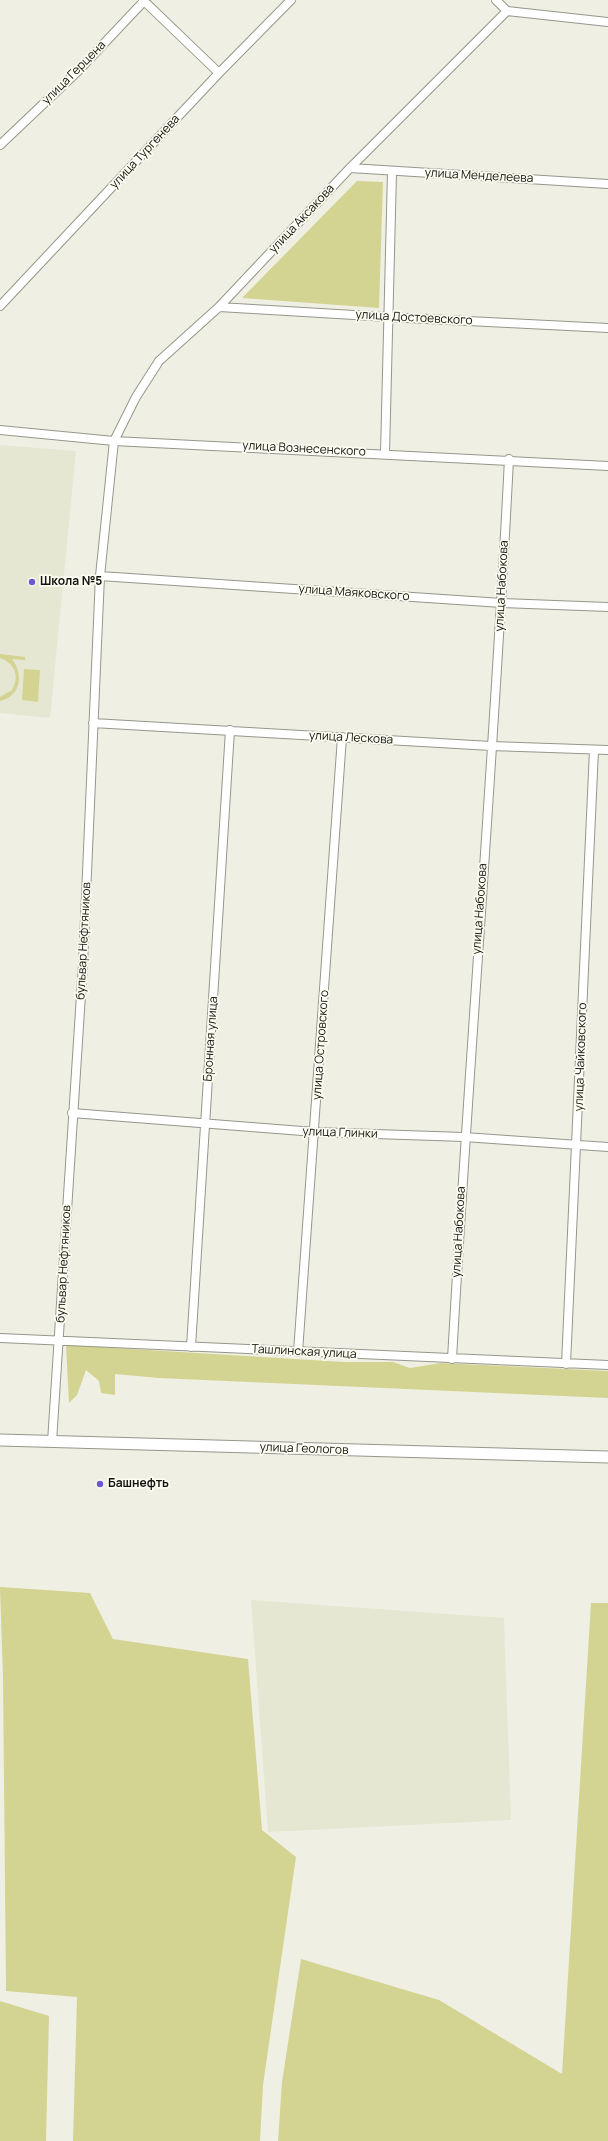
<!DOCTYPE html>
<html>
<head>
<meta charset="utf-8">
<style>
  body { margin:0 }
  canvas { display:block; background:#efefe3 }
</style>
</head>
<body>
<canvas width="608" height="2141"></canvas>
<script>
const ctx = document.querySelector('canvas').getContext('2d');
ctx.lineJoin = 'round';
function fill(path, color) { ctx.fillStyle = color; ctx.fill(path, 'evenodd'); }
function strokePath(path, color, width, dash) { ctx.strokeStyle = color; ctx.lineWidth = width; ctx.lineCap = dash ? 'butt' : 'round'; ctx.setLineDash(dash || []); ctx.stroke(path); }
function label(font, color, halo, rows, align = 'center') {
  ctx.font = font + ' Manrope,sans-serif'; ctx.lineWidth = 3.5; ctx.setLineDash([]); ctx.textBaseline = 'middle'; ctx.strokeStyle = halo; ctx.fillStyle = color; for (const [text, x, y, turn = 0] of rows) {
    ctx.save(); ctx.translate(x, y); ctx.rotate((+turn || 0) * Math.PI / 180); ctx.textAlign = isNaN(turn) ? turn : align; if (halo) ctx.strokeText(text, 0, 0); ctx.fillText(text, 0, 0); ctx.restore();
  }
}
fill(new Path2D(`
  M0,445L76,451L50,718L0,713Z
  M251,1600L504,1618L511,1820L268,1832Z`), '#e6e7d3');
fill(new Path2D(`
  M357,181L383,182L379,308L242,298Z
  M0,654L25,657V660L12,659C24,675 21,696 0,701V697L12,690C20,677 15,663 0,658Z
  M24,669L40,670L38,702L22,700Z
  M66,1345L344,1362H393L410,1368L441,1363L608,1371V1398L159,1378L115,1374V1395L101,1393L99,1381L86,1370L77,1395L69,1403Z
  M0,1587L90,1593L113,1639L248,1659L262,1830L296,1857L263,2085L260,2141H73L77,1997L6,1991L3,1678Z
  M591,1603H608V2141H278L282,2082L301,1959L439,2000L562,2074Z
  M0,2001L49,2016L46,2141H0Z`), '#d4d492');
const minor = new Path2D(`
  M143,0L219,73
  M496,0L507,11L608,22
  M0,145L78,71L145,0
  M350,168L608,184
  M0,306L219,73L291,0
  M219,307L388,317L608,328
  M0,430L114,441L608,466
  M385,453L392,172
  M100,576L502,603L608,607
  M93,723L491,746L608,750
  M72,1113L315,1132L464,1137L608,1147
  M0,1338L608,1365
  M191,1347L230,730
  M298,1352L342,737
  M452,1359C469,1059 494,759 509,459
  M566,1364L594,750
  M52,1442L83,964L100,576L114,441L136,397L159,361L219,307L350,168L507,11`);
const major = new Path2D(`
  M0,1440L608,1457`);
strokePath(minor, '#96968b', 10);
strokePath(major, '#96968b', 13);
strokePath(minor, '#fff', 8);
strokePath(major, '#fff', 11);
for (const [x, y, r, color] of [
  [32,582,4,"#6e56d0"],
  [100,1484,4,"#6e56d0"]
]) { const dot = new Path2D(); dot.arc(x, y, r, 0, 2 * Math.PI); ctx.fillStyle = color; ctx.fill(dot); strokePath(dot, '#fcfcf1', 1.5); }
label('12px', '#141410', '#fcfcf1', [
  ["улица Герцена",74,73,-45],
  ["улица Тургенева",145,152,-47],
  ["улица Менделеева",479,176,3],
  ["улица Аксакова",302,219,-47],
  ["улица Достоевского",414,318,3],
  ["улица Вознесенского",304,449,3],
  ["улица Набокова",502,586,-87],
  ["улица Маяковского",354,593,4],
  ["улица Лескова",351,738,3],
  ["улица Набокова",480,909,-86],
  ["бульвар Нефтяников",84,941,-87],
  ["Бронная улица",211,1039,-86],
  ["улица Островского",321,1045,-86],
  ["улица Чайковского",581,1057,-88],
  ["улица Глинки",340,1133,2],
  ["улица Набокова",459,1232,-87],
  ["бульвар Нефтяников",64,1264,-87],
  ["Ташлинская улица",304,1352,3],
  ["улица Геологов",304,1449,2]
]);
label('bold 12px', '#141410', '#fcfcf1', [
  ["Школа №5",40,582],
  ["Башнефть",108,1484]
], 'left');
</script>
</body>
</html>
